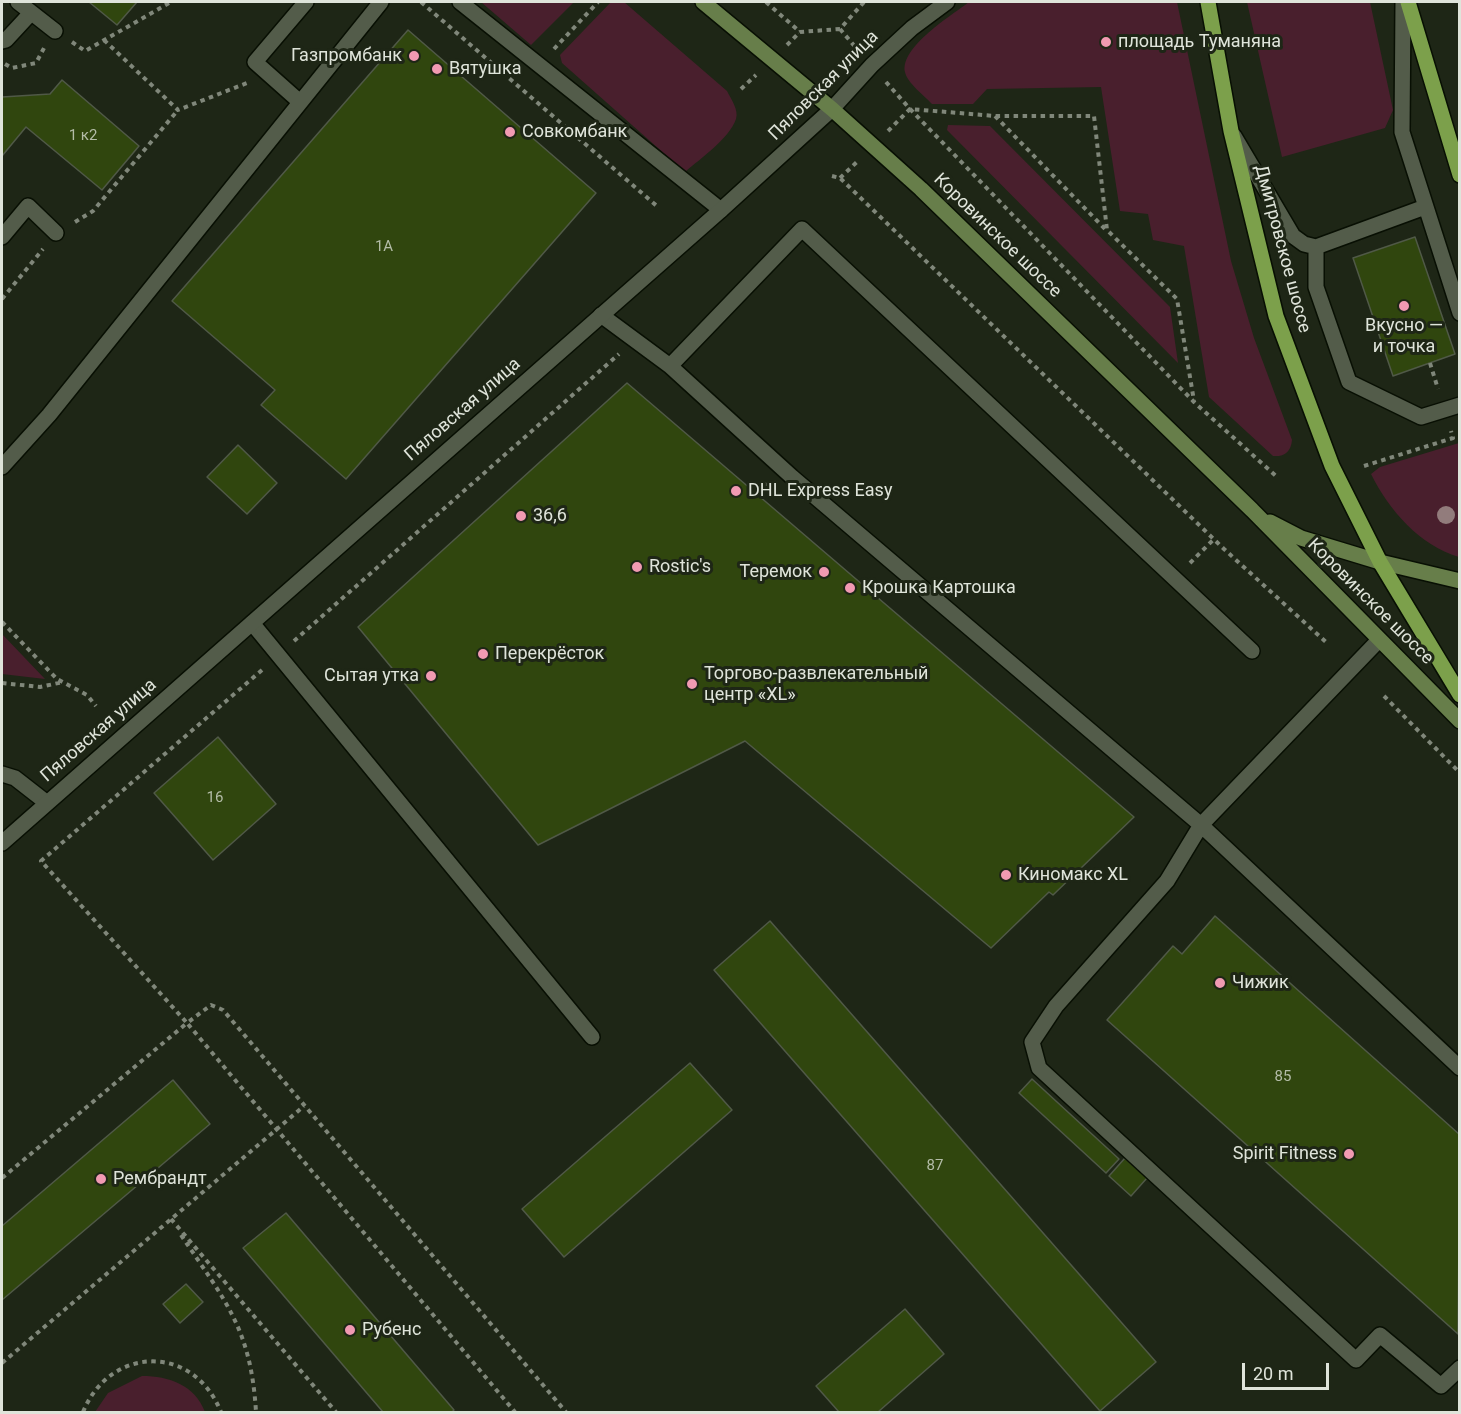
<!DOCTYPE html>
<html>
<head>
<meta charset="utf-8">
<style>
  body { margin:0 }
  #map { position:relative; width:1461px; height:1414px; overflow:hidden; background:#1e2616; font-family:Roboto,sans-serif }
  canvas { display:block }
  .frame { position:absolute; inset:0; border:3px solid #dfe4da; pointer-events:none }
  .scale { position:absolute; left:1242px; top:1363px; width:87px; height:27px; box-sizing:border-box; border:3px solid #dfe4da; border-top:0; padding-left:8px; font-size:18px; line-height:21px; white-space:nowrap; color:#dfe4da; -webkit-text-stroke:4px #1e2616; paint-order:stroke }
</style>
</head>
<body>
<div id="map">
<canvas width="1461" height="1414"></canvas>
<div class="frame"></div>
<div class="scale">20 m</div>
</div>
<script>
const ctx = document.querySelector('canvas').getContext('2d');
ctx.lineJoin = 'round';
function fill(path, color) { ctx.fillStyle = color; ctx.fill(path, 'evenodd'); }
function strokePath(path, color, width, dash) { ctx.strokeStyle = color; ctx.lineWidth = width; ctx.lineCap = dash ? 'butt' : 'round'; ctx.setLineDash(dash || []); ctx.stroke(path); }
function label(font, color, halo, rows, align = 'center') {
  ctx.font = font + ' Roboto,sans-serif'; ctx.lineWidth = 6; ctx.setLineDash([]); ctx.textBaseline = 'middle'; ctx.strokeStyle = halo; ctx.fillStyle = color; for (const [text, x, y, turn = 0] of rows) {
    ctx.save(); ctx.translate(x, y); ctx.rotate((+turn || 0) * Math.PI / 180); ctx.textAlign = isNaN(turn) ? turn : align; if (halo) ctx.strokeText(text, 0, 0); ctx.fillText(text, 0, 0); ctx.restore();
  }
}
fill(new Path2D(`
  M481,2H574L531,45Z
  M611,2H624L727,91C731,99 739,110 736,119C729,139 701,158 685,172L562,63L560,55Z
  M969,2H1177L1231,261L1254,338L1292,440C1291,452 1284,457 1273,456L1209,397L1184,246L1153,240L1148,214L1120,211L1101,87L987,89L973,104H932C925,96 907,83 905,72C900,47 952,15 969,2Z
  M1247,2H1370L1393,110L1385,128L1282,157Z
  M948,125L990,126L1170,307L1178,363L947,130Z
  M1459,443H1460L1459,557C1419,545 1389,510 1371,474L1380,467Z
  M2,634L45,679L2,674Z
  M142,1376C169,1376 195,1385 205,1412H95L108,1393Z`), '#491f2d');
const building = new Path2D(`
  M89,2H137L117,25Z
  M408,30L596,193L346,479L261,405L275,390L172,301Z
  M62,80L139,146L102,190L26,127L2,156V97L50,94Z
  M1415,237L1455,354L1393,376L1353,258Z
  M627,383L1134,817L1053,895L1049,892L991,948L745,741L538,845L358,627Z
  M238,445L277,483L247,514L207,477Z
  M218,737L276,804L213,860L154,793Z
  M1215,916L1460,1135L1458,1334L1107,1020L1173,946L1182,954Z
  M770,921L1156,1362L1100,1411L714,970Z
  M690,1063L732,1110L564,1257L522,1209Z
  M1032,1079L1119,1159L1106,1173L1019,1093Z
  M173,1080L210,1124L2,1300V1226Z
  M1125,1158L1147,1178L1131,1196L1109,1176Z
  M286,1213L454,1410L452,1412H383L243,1248Z
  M186,1284L203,1302L180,1323L163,1304Z
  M905,1309L944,1354L878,1412H839L816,1386Z`);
fill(building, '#30460e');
strokePath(building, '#505947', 1.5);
const service = new Path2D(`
  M18,2L55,31
  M460,2L721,210
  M1403,2L1402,132L1460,313
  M2,41L6,40L30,14
  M300,102L255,62L306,2
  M1234,136L1293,236L1304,244L1316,247L1425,207
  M2,237L28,206L56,233
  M1316,247V287L1349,382L1421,417L1460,405
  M601,315L670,366L792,477L1201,825L1460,1068
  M670,366L802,229L1252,651
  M2,467L49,415L381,2
  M252,623L592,1037
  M1379,640L1201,825L1167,881L1056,1006L1032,1042L1039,1068L1356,1360L1380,1335L1441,1386L1460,1368
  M2,774L15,778L47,803`);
const tertiary = new Path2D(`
  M2,843L721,210L832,109L872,65L912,28L947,2`);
const secondary = new Path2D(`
  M703,2L832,109L921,189L1252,510L1460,721
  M1270,522L1301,538L1380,562L1460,581`);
const primary = new Path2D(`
  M1208,2L1231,131L1276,316L1332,466L1380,562L1460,695
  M1408,2L1460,175`);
strokePath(service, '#080f03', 18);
strokePath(tertiary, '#080f03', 18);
strokePath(secondary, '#080f03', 18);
strokePath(primary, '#080f03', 18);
strokePath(new Path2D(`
  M421,2L658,207
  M766,2L800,32
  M840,29L857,49
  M104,40L178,110L247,83
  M72,42L85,51L171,2
  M787,45L800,32L840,29L864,2
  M554,49L598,2
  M5,64L12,68L36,63L44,48
  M886,82L910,109L1194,402L1276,476
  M741,89L756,75
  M995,116L1106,230
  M888,131L910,109L995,116H1094L1107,230L1177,299L1194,401
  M832,176L840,178L1224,549L1327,643
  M840,178L859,160
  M75,222L93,211L178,110
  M2,299L43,249
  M1430,363L1438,389
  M1364,466L1453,438L1451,431
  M759,494L767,483
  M1190,563L1215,538
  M2,622L57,679L87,695L96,706
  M294,641L619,354
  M262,670L41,861L187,1023L211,1005L223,1010L566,1412
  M2,683L40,687L63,682
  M1384,696L1460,773
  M2,1178L187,1023L515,1412
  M171,1219L336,1412
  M181,1235C226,1302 251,1329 256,1412
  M2,1363L304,1106
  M83,1412C110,1346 193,1343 221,1412`), '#80877a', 4, [4.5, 4.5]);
strokePath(service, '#535c4a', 15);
strokePath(tertiary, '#535c4a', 15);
strokePath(secondary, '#677e4a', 15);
strokePath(primary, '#7ca04b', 15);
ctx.fillStyle = '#927c7c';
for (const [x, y] of [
  [1446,515]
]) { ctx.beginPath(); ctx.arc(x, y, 9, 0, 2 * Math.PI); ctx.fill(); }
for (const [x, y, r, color] of [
  [1106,42,6,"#f19ab2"],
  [414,56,6,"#f19ab2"],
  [437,69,6,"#f19ab2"],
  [510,132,6,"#f19ab2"],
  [1404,306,6,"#f19ab2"],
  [736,491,6,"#f19ab2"],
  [521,516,6,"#f19ab2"],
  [637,567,6,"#f19ab2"],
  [824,572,6,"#f19ab2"],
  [850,588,6,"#f19ab2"],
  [483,654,6,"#f19ab2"],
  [431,676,6,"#f19ab2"],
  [692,684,6,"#f19ab2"],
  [1006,875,6,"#f19ab2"],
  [1220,983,6,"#f19ab2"],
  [1349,1154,6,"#f19ab2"],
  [101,1179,6,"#f19ab2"],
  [350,1330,6,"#f19ab2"]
]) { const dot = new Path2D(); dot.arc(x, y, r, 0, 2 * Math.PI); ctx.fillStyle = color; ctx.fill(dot); strokePath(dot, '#1e2616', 2); }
label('15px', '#b3bca7', null, [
  ["1 к2",83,136],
  ["1А",384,247],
  ["16",215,798],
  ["85",1283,1077],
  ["87",935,1166]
]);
label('18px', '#dfe4da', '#1e2616', [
  ["площадь Туманяна",1118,42],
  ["Газпромбанк",402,56,"right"],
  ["Вятушка",449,69],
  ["Совкомбанк",522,132],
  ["Вкусно —",1404,326,"center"],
  ["и точка",1404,347,"center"],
  ["DHL Express Easy",748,491],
  ["36,6",533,516],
  ["Rostic's",649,567],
  ["Теремок",812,572,"right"],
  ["Крошка Картошка",862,588],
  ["Перекрёсток",495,654],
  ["Торгово-развлекательный",704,674],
  ["центр «XL»",704,695],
  ["Сытая утка",419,676,"right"],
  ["Киномакс XL",1018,875],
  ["Чижик",1232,983],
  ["Spirit Fitness",1337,1154,"right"],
  ["Рембрандт",113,1179],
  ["Рубенс",362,1330]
], 'left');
label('18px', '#dfe4da', '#1e2616', [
  ["Пяловская улица",824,86,-45],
  ["Коровинское шоссе",997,236,44],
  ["Дмитровское шоссе",1282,249,75],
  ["Пяловская улица",463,410,-41],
  ["Коровинское шоссе",1370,602,45],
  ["Пяловская улица",99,731,-41]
]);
</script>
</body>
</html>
